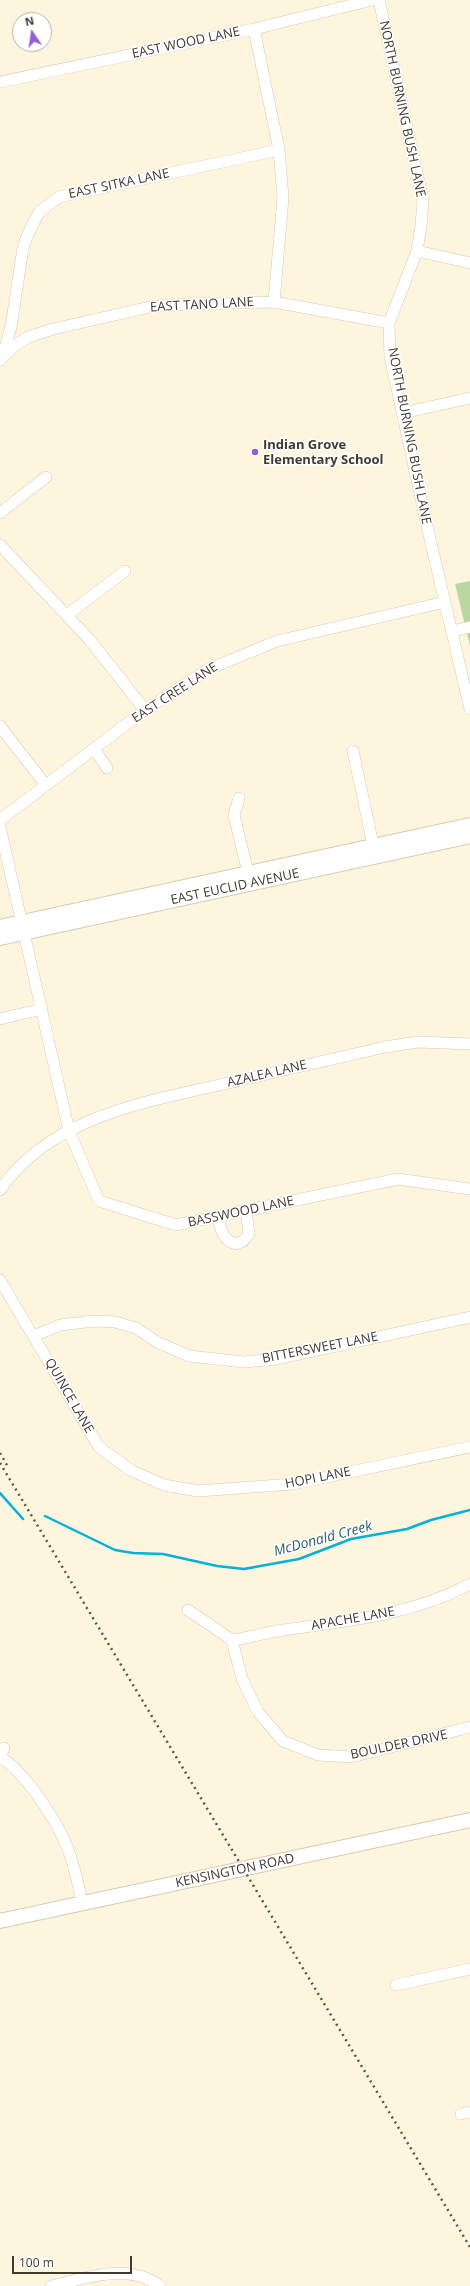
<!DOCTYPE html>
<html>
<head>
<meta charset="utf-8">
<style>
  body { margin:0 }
  #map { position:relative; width:470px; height:2286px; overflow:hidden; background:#fef5df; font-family:"Open Sans",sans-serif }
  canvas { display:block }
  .north { position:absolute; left:12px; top:12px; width:40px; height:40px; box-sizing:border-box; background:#fff; border:1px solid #b2b1ac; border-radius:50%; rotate:347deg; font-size:11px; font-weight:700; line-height:16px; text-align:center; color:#3f3b30 }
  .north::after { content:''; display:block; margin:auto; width:14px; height:18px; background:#915ed7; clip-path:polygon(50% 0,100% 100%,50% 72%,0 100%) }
  .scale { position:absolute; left:12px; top:2256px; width:120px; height:18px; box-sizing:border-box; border:2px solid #3f3b30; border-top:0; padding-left:5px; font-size:12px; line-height:14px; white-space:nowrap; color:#3f3b30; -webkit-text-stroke:3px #fff; paint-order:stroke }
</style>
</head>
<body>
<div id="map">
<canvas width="470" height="2286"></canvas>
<div class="north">N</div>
<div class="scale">100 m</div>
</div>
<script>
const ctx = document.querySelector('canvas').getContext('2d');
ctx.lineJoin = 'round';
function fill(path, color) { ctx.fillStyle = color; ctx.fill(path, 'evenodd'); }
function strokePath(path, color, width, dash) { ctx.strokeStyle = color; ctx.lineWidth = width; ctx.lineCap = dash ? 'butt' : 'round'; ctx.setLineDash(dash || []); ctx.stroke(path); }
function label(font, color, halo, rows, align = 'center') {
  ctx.font = font + ' "Open Sans",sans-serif'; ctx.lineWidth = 3; ctx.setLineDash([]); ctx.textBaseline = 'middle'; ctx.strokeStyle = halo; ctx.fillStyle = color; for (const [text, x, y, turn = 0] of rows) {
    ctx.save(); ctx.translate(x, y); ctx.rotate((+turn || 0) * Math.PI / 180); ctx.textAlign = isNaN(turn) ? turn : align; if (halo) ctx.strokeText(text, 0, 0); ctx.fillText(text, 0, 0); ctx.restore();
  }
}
fill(new Path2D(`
  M470,581V646L455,584Z`), '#b9d6a0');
strokePath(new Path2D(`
  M0,1493L23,1519
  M45,1516L115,1550L133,1553L163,1554L217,1566L244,1569L299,1559L351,1539L407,1529L431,1520L470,1510`), '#00b2d7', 2.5);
const minor = new Path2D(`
  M379,0L423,200L421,226L417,251L389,323L390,356L427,526L470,709
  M254,29L279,150L283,198L274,302
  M0,82L254,29L372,0
  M417,251L470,263
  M3,355L11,327L23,248L27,236L39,212L59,197L279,150
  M0,360L14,346L28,337L53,329L150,307L188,304L274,302L389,323
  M402,413L470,398
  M0,513L46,477
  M0,545L89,639L145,710
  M67,615L125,571
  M452,631L470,627
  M0,726L45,784
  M94,749L107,768
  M353,751L375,854
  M239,798L234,815L250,881
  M0,820L145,710L209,669L277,641L445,602
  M0,827L69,1131L99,1201L176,1225L398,1179L470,1189
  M0,1019L42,1009
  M0,1190C51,1116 146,1102 228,1083C280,1071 332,1059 385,1047L418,1042L470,1044
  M218,1216C221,1230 221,1239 236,1244L243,1241L249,1234L246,1210
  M0,1280L99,1447L130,1470L164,1485L198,1491L293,1484L470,1447
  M34,1336L60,1325L94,1321L115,1322L136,1328L157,1342L189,1356L244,1362L277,1359L470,1317
  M188,1610L232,1640L242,1679L258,1712L283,1741L318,1755L351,1757L470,1727
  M232,1640C250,1638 266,1632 283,1630C348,1621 412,1615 470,1584
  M4,1748L0,1757C27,1773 62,1828 71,1858C76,1873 79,1888 82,1903
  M396,1985L470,1969
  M461,2114L470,2112
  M51,2286C86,2278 128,2262 160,2286`);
const major = new Path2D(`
  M0,927L470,825
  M0,938L470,836
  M0,1921L470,1820`);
strokePath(minor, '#d7cbb1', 12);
strokePath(major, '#d7cbb1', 16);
strokePath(minor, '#fff', 11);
strokePath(major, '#fff', 14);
strokePath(new Path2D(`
  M0,1453L8,1467
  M0,1463L470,2247`), '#5c574b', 2.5, [2, 4]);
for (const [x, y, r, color] of [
  [255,452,4,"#915ed7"]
]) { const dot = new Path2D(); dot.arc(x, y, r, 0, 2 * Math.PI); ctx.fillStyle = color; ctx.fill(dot); strokePath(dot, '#fff', 1.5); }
label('13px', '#3f3b30', '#fff', [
  ["EAST WOOD LANE",186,43,-12],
  ["NORTH BURNING BUSH LANE",402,109,78],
  ["EAST SITKA LANE",119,184,-12],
  ["EAST TANO LANE",202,305,-3],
  ["NORTH BURNING BUSH LANE",409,436,79],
  ["EAST CREE LANE",175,693,-33],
  ["EAST EUCLID AVENUE",235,887,-12],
  ["AZALEA LANE",267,1074,-13],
  ["BASSWOOD LANE",241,1212,-12],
  ["BITTERSWEET LANE",320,1348,-11],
  ["QUINCE LANE",69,1396,60],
  ["HOPI LANE",318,1478,-11],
  ["APACHE LANE",353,1619,-10],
  ["BOULDER DRIVE",399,1745,-12],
  ["KENSINGTON ROAD",235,1871,-12]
]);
label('bold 13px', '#3f3b30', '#fff', [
  ["Indian Grove",263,445],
  ["Elementary School",263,460]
], 'left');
label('italic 14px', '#286070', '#fff', [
  ["McDonald Creek",323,1539,-15]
]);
</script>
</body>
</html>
